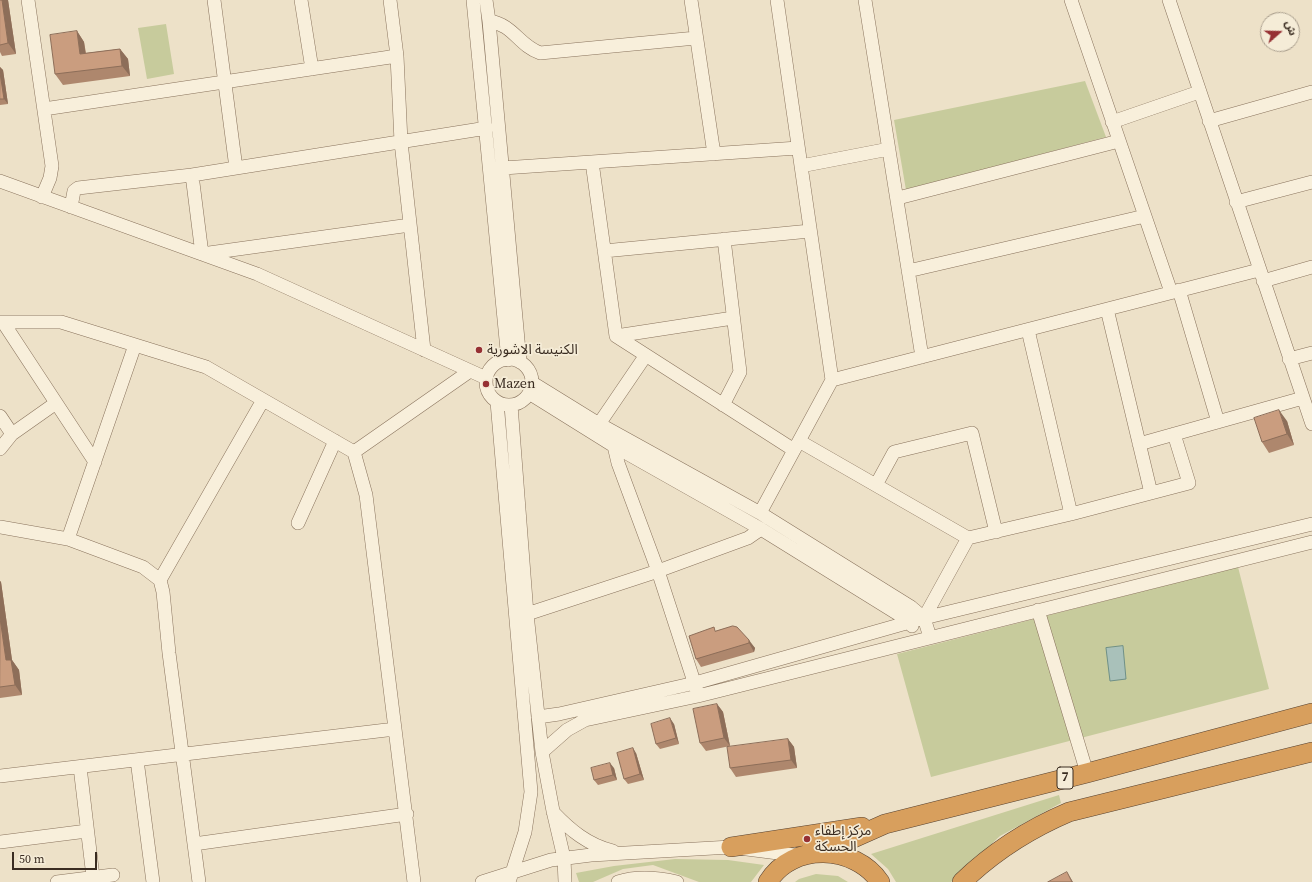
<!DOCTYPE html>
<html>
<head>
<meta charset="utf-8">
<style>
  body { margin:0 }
  #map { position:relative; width:1312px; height:882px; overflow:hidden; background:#ede1c8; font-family:"Source Serif 4","Noto Sans Arabic",serif }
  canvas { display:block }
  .north { position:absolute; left:1260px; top:12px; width:40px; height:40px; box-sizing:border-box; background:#f5ecd7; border:1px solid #aa9f8e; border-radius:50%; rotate:70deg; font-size:11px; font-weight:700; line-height:16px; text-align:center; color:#3a2c21 }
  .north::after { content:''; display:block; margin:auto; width:14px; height:18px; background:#963033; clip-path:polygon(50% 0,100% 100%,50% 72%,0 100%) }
  .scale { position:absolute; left:12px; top:852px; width:85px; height:18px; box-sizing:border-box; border:2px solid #3a2c21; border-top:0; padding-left:5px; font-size:12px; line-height:14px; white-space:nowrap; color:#3a2c21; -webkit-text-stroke:3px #f5ecd7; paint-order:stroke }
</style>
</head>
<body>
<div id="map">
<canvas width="1312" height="882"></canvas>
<div class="north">ش</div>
<div class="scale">50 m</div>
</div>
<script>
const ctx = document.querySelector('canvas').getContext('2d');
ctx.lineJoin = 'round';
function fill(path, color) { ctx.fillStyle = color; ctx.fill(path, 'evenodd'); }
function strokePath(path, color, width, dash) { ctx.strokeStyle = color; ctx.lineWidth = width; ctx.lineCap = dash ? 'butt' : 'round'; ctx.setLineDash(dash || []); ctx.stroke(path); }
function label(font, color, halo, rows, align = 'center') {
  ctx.font = font + ' "Source Serif 4","Noto Sans Arabic",serif'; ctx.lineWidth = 3.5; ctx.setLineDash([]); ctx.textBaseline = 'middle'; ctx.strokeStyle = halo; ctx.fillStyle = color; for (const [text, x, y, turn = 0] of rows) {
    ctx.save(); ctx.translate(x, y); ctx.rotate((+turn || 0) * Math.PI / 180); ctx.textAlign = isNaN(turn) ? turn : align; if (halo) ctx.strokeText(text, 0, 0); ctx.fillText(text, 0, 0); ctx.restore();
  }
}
fill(new Path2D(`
  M166,24L174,74L147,79L138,28Z
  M1085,81L1106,137L906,190L894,120Z
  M1238,567L1269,689L931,777L897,654Z
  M1059,795L1061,803L1000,836L951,882H896L888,869L871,854Z
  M675,859L728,860L764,865L751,882H699L653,865L623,869L593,882H579L576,873L614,866Z
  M816,874L838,876L848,882H795L799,879Z`), '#c7cb9c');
const water = new Path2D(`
  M1123,646L1126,679L1110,681L1106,648Z`);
fill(water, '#a9c1ba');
strokePath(water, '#6f9087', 1);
const minor = new Path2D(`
  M28,0L52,166L50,178L42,197
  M214,0L236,168
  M301,0L312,69
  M390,0L397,56L401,142L424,350
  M473,0L508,360
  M486,0L489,21L520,362
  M691,0L714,154
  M865,0L922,357
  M1071,0L1171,292
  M1169,0L1312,424
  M489,21C514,25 518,45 540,53L696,38
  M44,109L397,56
  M1209,121L1312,92
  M1112,122L1199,92
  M592,162L616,336L794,450
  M801,166L889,149
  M503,168L798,148
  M192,175L202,254L410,225
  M0,181L257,274L486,378
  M898,198L1119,141
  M1236,202L1312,182
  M71,207L74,191L78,188L192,175L487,128
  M604,251L810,231
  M908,271L1145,216
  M1263,281L1312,267
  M1179,290L1218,422
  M1107,309L1151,493
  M0,322H61L206,367L354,452L470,371
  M3,322L95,462
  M1028,330L1071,514
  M616,336L733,318
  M1289,359L1312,353
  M486 382a23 23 0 1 1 46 0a23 23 0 1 1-46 0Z
  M832,380L1259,270
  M531,382L599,424L760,513L911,607L924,618L930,637
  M529,393L614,446L761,529L911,622L912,626
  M497,402L531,792L525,832L509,882
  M511,405L527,614L542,752L553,811L564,858L565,882
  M723,405L740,372L724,239
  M0,416L12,434
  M599,424L646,355
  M799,441L968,538
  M1139,444L1303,398
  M614,446L618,463L658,571L697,691
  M0,449L12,434L56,403
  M354,452L366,495L414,882
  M876,485L894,452L972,433L996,532
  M760,513L832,380L777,0
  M298,523L335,441
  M0,527L68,539L143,567L160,580L163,592L169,653L199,882
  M68,539L135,345
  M160,580L263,400
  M1038,610L1087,773
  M527,614L658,571L748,538L761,529
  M924,618L968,538L1071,514L1189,483L1174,434
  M538,717L559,714L695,683L924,618L1312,524
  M542,752L567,730L585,720L698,696L1312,542
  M137,760L153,882
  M80,767L93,877
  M0,776L395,729
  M553,812C570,830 588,845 613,851
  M0,842L87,831
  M194,844L407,814
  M57,882L113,875
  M482,882L551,860L591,855L731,847L802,856
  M618,882C636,876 659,878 677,882`);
const highway = new Path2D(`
  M731,847L862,827
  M822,852L885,824L1087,773L1312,713
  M768,882C792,842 855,845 880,882
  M962,882C993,852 1029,829 1069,812L1312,752`);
strokePath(minor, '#89735d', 14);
strokePath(highway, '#574231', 20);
strokePath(minor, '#f8efdb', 13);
strokePath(highway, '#d89f5d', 19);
fill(new Path2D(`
  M0,0H8L16,54L2,56L0,52Z
  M77,31L84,42L86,53L120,49L128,59L130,76L63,85L55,74Z
  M0,67L3,70L8,104L0,105Z
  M1287,421L1294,445L1269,453L1262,442Z
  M0,581L1,582L12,660L19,670L22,695L0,698Z
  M733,626L755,648L754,652L701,667L696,659L717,631Z
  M717,704L723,712L730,746L706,751L700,743Z
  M674,724L679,744L660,749L656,744Z
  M788,739L794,747L797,768L736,777L730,768Z
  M636,753L644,780L628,784L624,779Z
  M614,768L617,780L598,785L594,780Z`), '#ae876d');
fill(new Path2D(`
  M2,0H8L16,54L8,43Z
  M77,31L84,42L87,65L80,54Z
  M120,49L128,59L130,76L122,66Z
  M0,67L3,70L8,104L4,99L0,73Z
  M1279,410L1287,421L1294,445L1287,434Z
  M0,581L1,582L12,660L19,670L22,695L15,685L6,660L0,618Z
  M749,640L755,648L754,652L749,643Z
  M717,704L723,712L730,746L724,738Z
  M670,718L674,724L679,744L676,738Z
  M788,739L794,747L797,768L791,760Z
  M633,748L636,753L644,780L640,774Z
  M610,763L614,768L617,780L613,775Z
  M1067,872L1073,882H1072Z`), '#8d6e59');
const building = new Path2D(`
  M0,0H2L8,43L0,45Z
  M77,31L80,54L120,49L122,66L55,74L50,35Z
  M0,73L4,99H0Z
  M1279,410L1287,434L1262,442L1254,418Z
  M0,618L6,660H11L15,685L0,687Z
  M733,626L737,627L749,640V643L696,659L689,636L714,627L715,631Z
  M717,704L724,738L700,743L693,709Z
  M670,718L676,738L656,744L651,724Z
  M788,739L791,760L730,768L727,747Z
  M633,748L640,774L624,779L617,753Z
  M610,763L613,775L594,780L591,768Z
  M1067,872L1072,882H1048Z`);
fill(building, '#ca9d7f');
strokePath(building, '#8d6e59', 1);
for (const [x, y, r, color] of [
  [479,350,4,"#963033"],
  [486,384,4,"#963033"],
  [807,839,4,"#963033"]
]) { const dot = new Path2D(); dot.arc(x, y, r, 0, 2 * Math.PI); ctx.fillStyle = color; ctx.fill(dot); strokePath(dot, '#f5ecd7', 1.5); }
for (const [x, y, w] of [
  [1065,778,16]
]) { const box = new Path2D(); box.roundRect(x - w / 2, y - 11, w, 22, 3); ctx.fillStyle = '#f5ecd7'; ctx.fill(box); strokePath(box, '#3a2c21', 1); }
label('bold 13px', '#3a2c21', null, [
  ["7",1065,778]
]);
label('14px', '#3a2c21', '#f5ecd7', [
  ["الكنيسة الاشورية",487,350],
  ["Mazen",494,384],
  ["مركز إطفاء",815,831],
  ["الحسكة",815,847]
], 'left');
</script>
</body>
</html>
